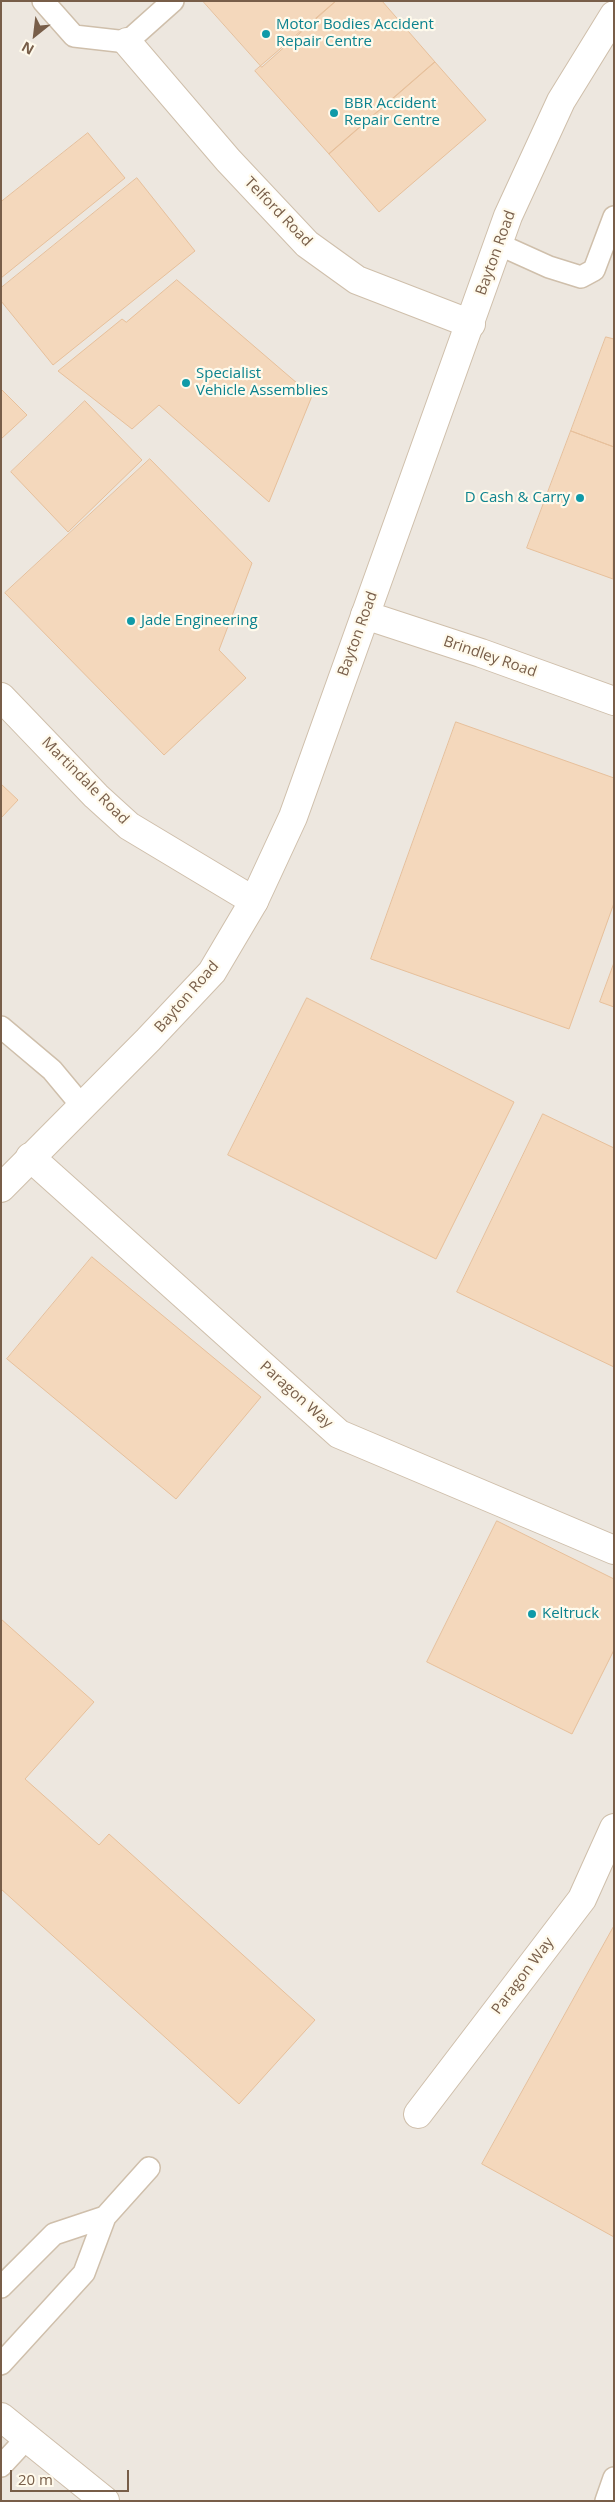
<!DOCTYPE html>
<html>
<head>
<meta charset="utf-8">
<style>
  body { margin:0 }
  #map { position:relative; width:615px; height:2502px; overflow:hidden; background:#fdf6e5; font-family:"Open Sans",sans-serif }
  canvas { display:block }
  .frame { position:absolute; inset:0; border:2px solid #785e49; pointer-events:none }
  .north { position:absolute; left:10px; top:10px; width:50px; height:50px; -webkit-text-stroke:4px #fffaec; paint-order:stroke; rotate:209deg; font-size:14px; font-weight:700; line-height:20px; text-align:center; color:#785e49 }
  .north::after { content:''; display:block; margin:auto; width:18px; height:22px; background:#785e49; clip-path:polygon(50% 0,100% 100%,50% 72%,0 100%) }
  .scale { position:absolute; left:10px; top:2470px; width:119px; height:22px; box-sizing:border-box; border:2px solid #785e49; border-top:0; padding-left:6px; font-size:15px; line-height:18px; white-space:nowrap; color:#785e49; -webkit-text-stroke:4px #fffaec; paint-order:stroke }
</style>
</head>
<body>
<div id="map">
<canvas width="615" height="2502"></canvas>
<div class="frame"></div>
<div class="north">N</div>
<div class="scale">20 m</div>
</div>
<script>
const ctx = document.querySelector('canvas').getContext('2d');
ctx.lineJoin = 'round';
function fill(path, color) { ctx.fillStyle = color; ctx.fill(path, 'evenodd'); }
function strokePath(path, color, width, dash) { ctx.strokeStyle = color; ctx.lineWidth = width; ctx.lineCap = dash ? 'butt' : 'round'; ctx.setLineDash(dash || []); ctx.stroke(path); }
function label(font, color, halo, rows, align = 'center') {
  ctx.font = font + ' "Open Sans",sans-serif'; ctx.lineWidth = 4.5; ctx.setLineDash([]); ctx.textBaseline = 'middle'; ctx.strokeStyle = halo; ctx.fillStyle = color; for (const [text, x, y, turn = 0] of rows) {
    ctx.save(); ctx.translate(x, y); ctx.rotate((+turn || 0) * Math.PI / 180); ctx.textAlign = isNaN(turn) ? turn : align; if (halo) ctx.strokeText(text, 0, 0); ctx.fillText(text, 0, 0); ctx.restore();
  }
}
fill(new Path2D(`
  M1,1H614V2501H1Z`), '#ede7df');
const building = new Path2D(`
  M203,1H336L262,67Z
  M336,1H382L435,62L329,154L255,71Z
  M435,62L486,120L379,212L329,154Z
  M88,133L125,178L1,278V202Z
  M137,178L195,251L53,365L1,301V288Z
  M177,280L312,396L269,502L159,405L132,429L58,371L122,319L126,322Z
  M606,337L614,339V447L571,431Z
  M1,389L27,415L1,439Z
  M85,401L142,460L68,532L11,472Z
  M571,431L614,447L613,579L527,548Z
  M150,459L252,563L219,650L246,678L164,755L5,593Z
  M456,722L614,778V903L569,1029L371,959Z
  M1,784L18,800L1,818Z
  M614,963V1007L600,1002Z
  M307,998L514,1102L436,1259L228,1155Z
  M543,1114L614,1148V1367L457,1292Z
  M92,1257L261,1397L176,1499L7,1359Z
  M497,1521L614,1579V1650L572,1734L427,1662Z
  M1,1619L94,1702L25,1779L99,1845L109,1834L315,2020L239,2104L1,1889Z
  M614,1926V2237L482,2164Z`);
fill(building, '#f4d8bc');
strokePath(building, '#e7c09b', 1);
const service = new Path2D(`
  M43,1L74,36L127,42L173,1
  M498,244L549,267L581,277L594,270L614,217
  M1,1027L52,1070L82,1106
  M1,2287L54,2234L105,2217
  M1,2364L84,2273L105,2217L149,2168
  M1,2466L26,2439
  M606,2501L614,2478`);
const minor = new Path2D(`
  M127,42L228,160L307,244L357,280L471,324
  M365,615L481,653L614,701
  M1,697L96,796L129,826L254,901
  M30,1157L339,1434L614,1550
  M418,2114L582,1899L614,1828`);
const tertiary = new Path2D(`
  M1,1188L148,1040L212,972L254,901L293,817L508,216L561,101L614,15
  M1,2417L105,2501`);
strokePath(service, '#cfbfab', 24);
strokePath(minor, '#cfbfab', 30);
strokePath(tertiary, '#cfbfab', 30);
strokePath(service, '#fff', 21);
strokePath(minor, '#fff', 28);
strokePath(tertiary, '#fff', 28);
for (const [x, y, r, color] of [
  [266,34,5,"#0f9aa8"],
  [334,113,5,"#0f9aa8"],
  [186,383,5,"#0f9aa8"],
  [580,498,5,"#0f9aa8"],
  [131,621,5,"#0f9aa8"],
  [532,1614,5,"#0f9aa8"]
]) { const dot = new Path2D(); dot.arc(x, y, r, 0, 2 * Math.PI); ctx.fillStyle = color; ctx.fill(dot); strokePath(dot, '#fffaec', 2); }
label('15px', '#0d838f', '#fffaec', [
  ["Motor Bodies Accident",276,25],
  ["Repair Centre",276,42],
  ["BBR Accident",344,104],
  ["Repair Centre",344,121],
  ["Specialist",196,374],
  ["Vehicle Assemblies",196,391],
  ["D Cash & Carry",570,498,"right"],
  ["Jade Engineering",141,621],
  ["Keltruck",542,1614]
], 'left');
label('15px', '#785e49', '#fffaec', [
  ["Telford Road",278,212,46],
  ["Bayton Road",496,253,-70],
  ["Bayton Road",358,634,-70],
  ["Brindley Road",490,657,19],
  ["Martindale Road",85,781,45],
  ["Bayton Road",187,997,-49],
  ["Paragon Way",296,1395,42],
  ["Paragon Way",523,1976,-53]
]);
</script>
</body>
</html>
